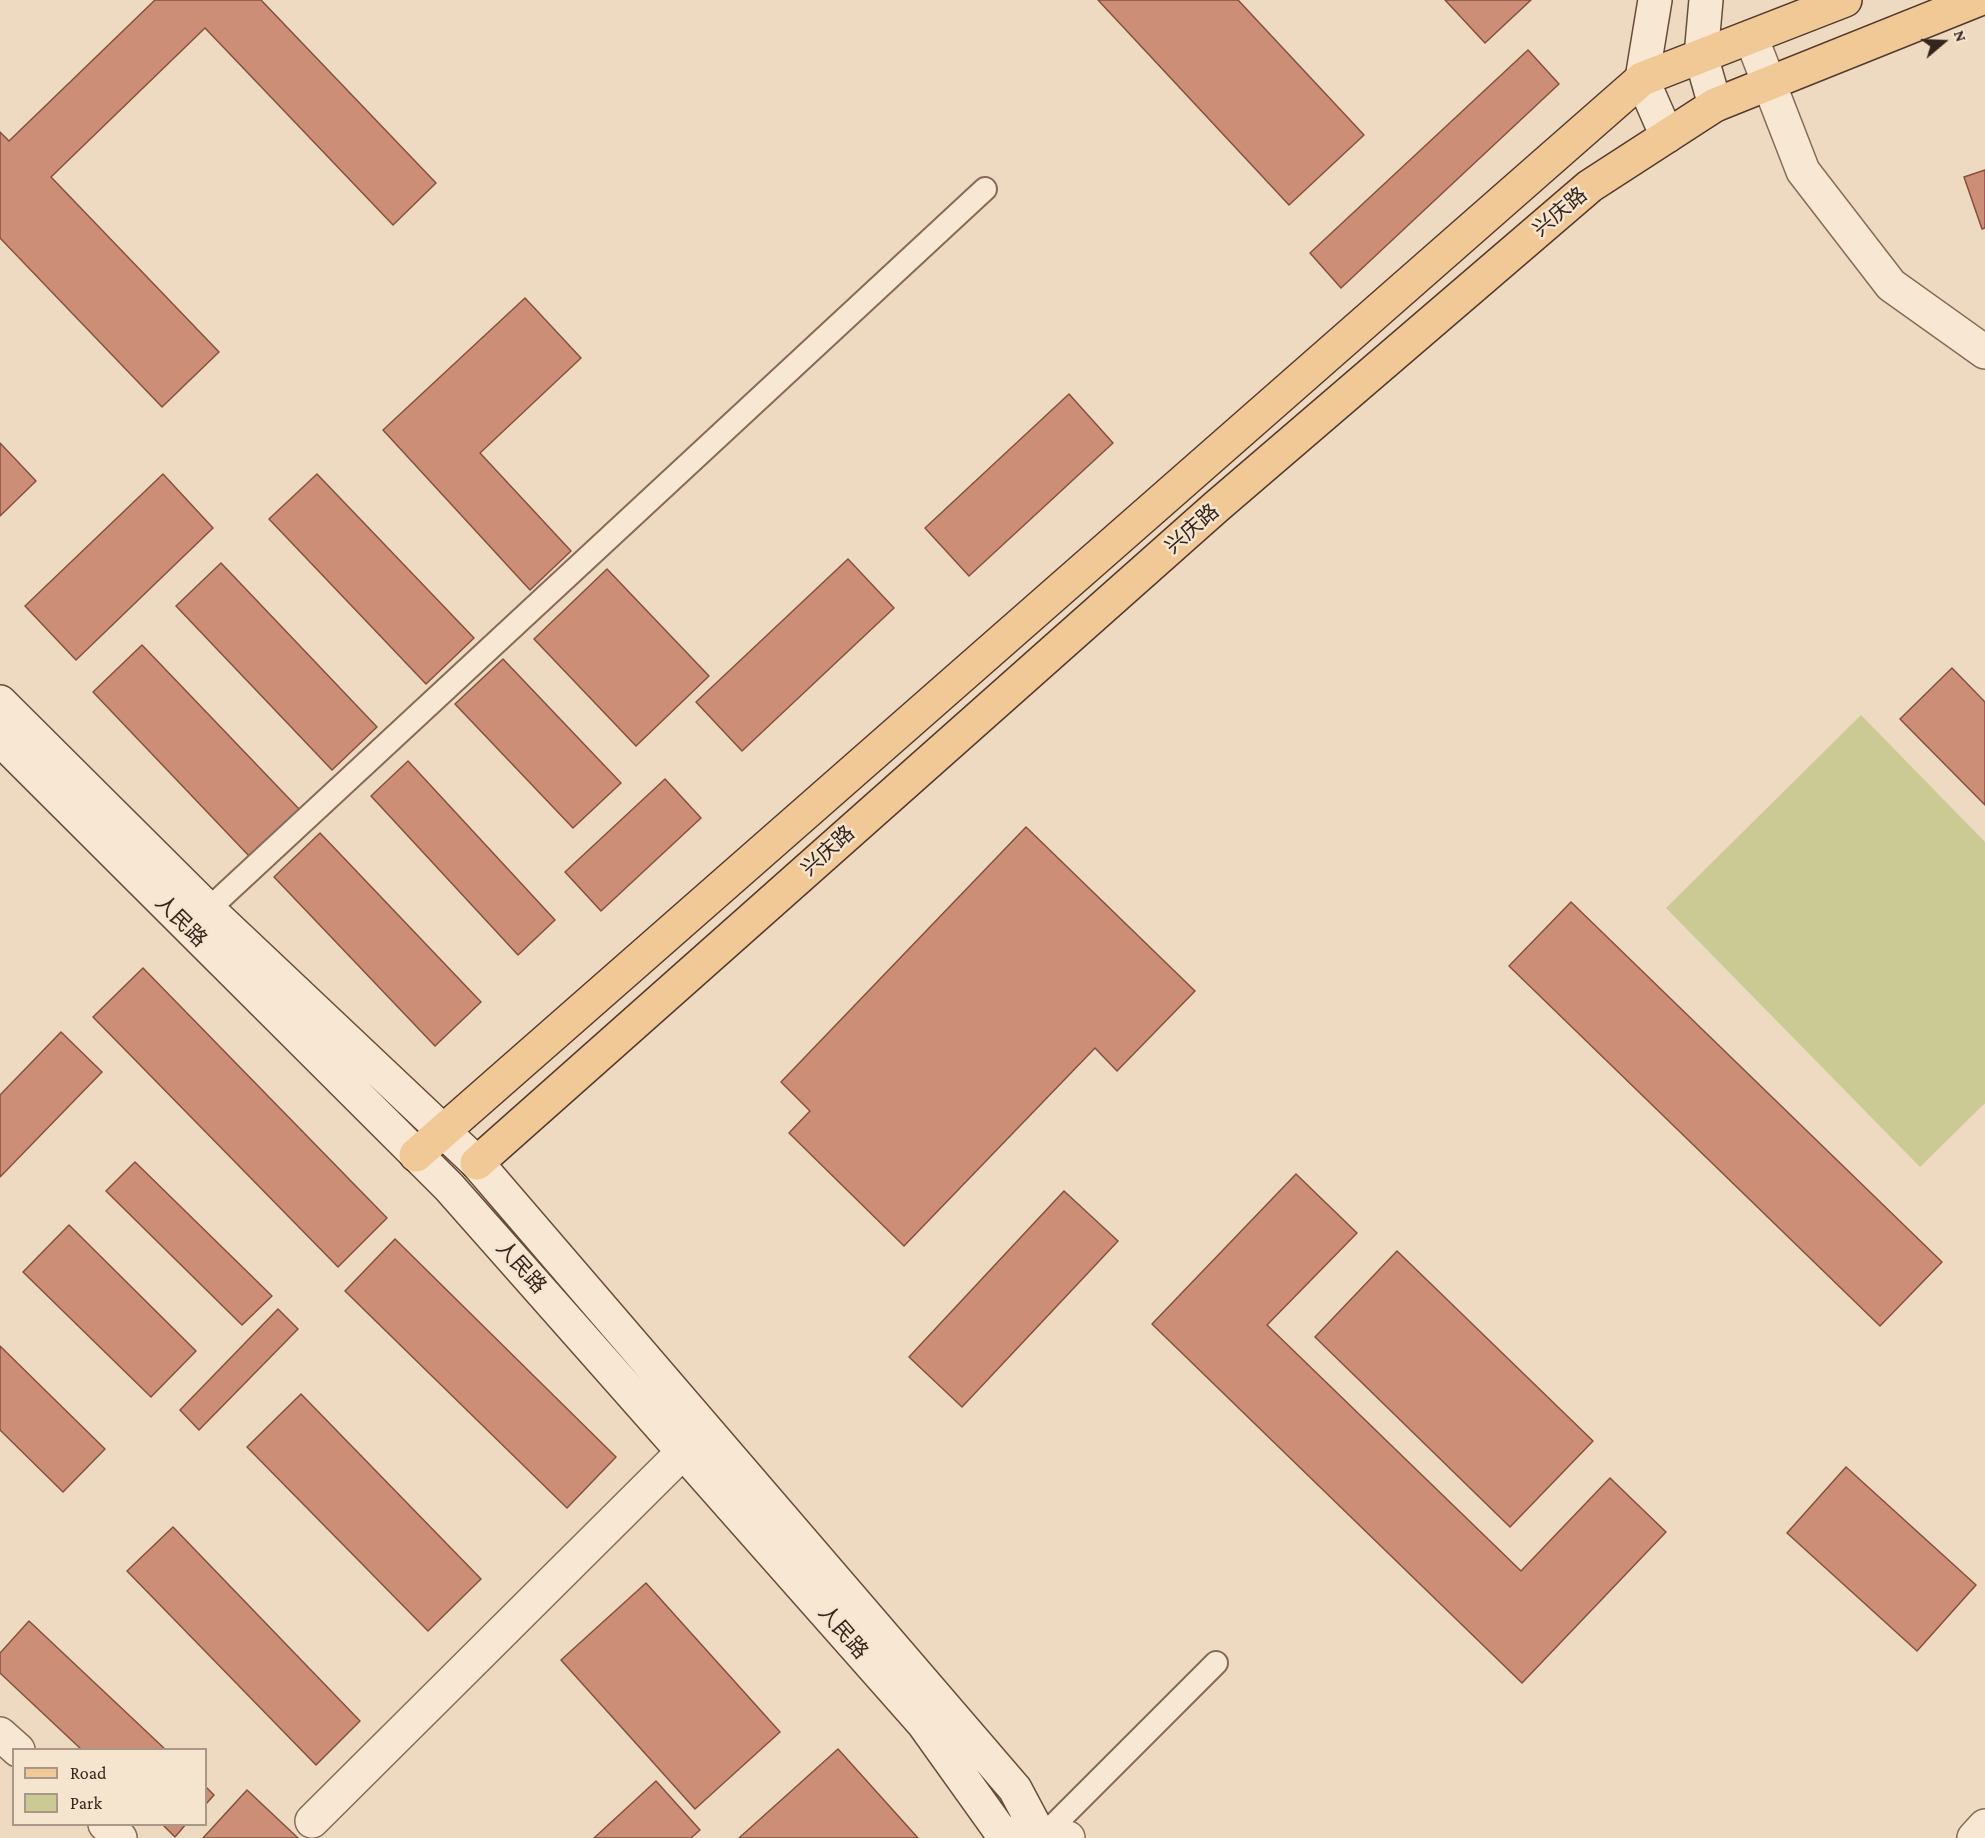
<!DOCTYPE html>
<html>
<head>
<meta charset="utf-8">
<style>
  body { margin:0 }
  #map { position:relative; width:1985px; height:1838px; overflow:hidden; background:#eddac0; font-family:"Crimson Pro",serif }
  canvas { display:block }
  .legend { position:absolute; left:12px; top:1748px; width:195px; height:78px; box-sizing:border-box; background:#f5e5cf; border:2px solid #a99887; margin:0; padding:8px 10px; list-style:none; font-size:18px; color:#36251c }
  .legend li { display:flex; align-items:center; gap:12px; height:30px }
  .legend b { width:30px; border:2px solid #a99887 }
  .north { position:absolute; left:1913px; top:12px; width:60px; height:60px; -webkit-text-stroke:4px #f5e5cf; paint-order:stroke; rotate:71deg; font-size:16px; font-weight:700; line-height:24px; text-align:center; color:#36251c }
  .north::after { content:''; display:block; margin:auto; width:21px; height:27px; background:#36251c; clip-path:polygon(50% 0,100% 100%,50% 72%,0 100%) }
</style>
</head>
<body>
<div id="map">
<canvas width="1985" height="1838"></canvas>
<ul class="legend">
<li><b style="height:8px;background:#f1c997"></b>Road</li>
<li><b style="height:16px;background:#cbca94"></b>Park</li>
</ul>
<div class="north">N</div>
</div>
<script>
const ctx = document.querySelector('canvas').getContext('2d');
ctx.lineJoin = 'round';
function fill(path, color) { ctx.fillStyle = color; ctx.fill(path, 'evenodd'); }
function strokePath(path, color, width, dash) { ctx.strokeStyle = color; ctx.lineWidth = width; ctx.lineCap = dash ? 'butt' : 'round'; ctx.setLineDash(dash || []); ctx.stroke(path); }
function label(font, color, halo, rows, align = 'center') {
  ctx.font = font + ' "Crimson Pro","Noto Sans SC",serif'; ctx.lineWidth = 5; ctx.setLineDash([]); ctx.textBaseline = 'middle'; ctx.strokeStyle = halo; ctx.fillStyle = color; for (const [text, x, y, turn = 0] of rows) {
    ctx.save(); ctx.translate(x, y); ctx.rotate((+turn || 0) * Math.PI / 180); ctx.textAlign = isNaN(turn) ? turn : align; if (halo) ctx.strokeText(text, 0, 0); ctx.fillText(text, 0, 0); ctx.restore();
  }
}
fill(new Path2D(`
  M1861,715L1985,842V1103L1920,1167L1666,908Z`), '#cbca94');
const building = new Path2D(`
  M155,0H261L436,183L393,225L205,28L51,177L219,352L162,407L0,238V132L9,141Z
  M1098,0H1238L1364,135L1289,205Z
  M1445,0H1531L1485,43Z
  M1528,50L1559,84L1341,288L1310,253Z
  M1985,170V228L1982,229L1964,177Z
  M525,298L581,358L480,453L571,551L530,590L383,430Z
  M1069,394L1113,443L969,576L925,528Z
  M0,443L36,481L0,516Z
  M163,474L213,528L76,660L25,606Z
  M317,474L474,638L426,684L269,519Z
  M848,559L894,608L742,751L696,702Z
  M221,563L377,727L332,770L176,606Z
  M607,569L709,676L636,746L534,639Z
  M142,645L300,810L250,857L93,692Z
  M503,659L621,783L573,828L455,704Z
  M1952,668L1985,702V805L1900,719Z
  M408,761L555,920L518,955L371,796Z
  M665,779L701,818L601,911L565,872Z
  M1026,827L1195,991L1117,1071L1095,1048L904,1246L789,1133L810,1111L781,1082Z
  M320,833L481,1002L435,1046L274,877Z
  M1571,902L1942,1262L1880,1326L1509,966Z
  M143,968L387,1218L338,1267L93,1017Z
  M61,1032L102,1072L0,1177V1095Z
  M135,1162L272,1296L242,1325L106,1191Z
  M1296,1174L1357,1233L1267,1325L1521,1571L1610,1478L1666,1532L1522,1683L1152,1324Z
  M1064,1191L1118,1241L962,1407L909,1357Z
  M69,1225L196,1351L151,1397L23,1272Z
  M395,1239L616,1457L567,1508L345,1291Z
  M1397,1251L1593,1441L1510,1527L1315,1337Z
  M278,1309L298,1329L199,1430L180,1410Z
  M0,1346L105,1449L63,1492L0,1430Z
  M301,1394L481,1579L428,1631L247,1447Z
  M1846,1467L1976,1585L1917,1651L1787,1533Z
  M173,1527L360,1721L316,1765L127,1571Z
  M646,1583L780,1732L695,1809L561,1660Z
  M29,1621L166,1750H82L0,1673V1653Z
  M838,1749L918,1838H739Z
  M656,1781L700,1830L691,1838H594Z
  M206,1787L214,1795L206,1804Z
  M247,1790L298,1838H203Z
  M162,1824H186L175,1837Z`);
fill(building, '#cc8e76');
strokePath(building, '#85513e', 1.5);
const service = new Path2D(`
  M198,919L985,189
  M1041,1838L1216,1663`);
const pedestrian = new Path2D(`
  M1751,37L1803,171L1891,285L1985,352`);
const minor = new Path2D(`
  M0,1734L18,1750
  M312,1821L684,1451
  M105,1824L120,1838
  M1001,1832L1041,1838H1068
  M1974,1838L1985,1826`);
const secondary = new Path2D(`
  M1655,0L1642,79L1667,136
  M1706,0L1701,56L1715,105
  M0,702L208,909L477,1163L1015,1789L1041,1838
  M0,739L449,1187L923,1723L1001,1832L1003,1838`);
const primary = new Path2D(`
  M416,1155L1642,79L1845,0
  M477,1163L1216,507L1590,186L1715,105L1977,0`);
strokePath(service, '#866b58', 26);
strokePath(pedestrian, '#866b58', 36);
strokePath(minor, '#866b58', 36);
strokePath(secondary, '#684c3b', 36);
strokePath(primary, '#543a2d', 36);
strokePath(service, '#f8e8d3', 22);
strokePath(pedestrian, '#f8e8d3', 33);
strokePath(minor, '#f8e8d3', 33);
strokePath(secondary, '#f8e8d3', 33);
strokePath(primary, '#f1c997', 33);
label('21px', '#36251c', '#f5e5cf', [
  ["兴庆路",1560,212,-40],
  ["兴庆路",1192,529,-41],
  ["兴庆路",828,851,-42],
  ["人民路",181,921,45],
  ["人民路",521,1267,48],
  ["人民路",843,1632,49]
]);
</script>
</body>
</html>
